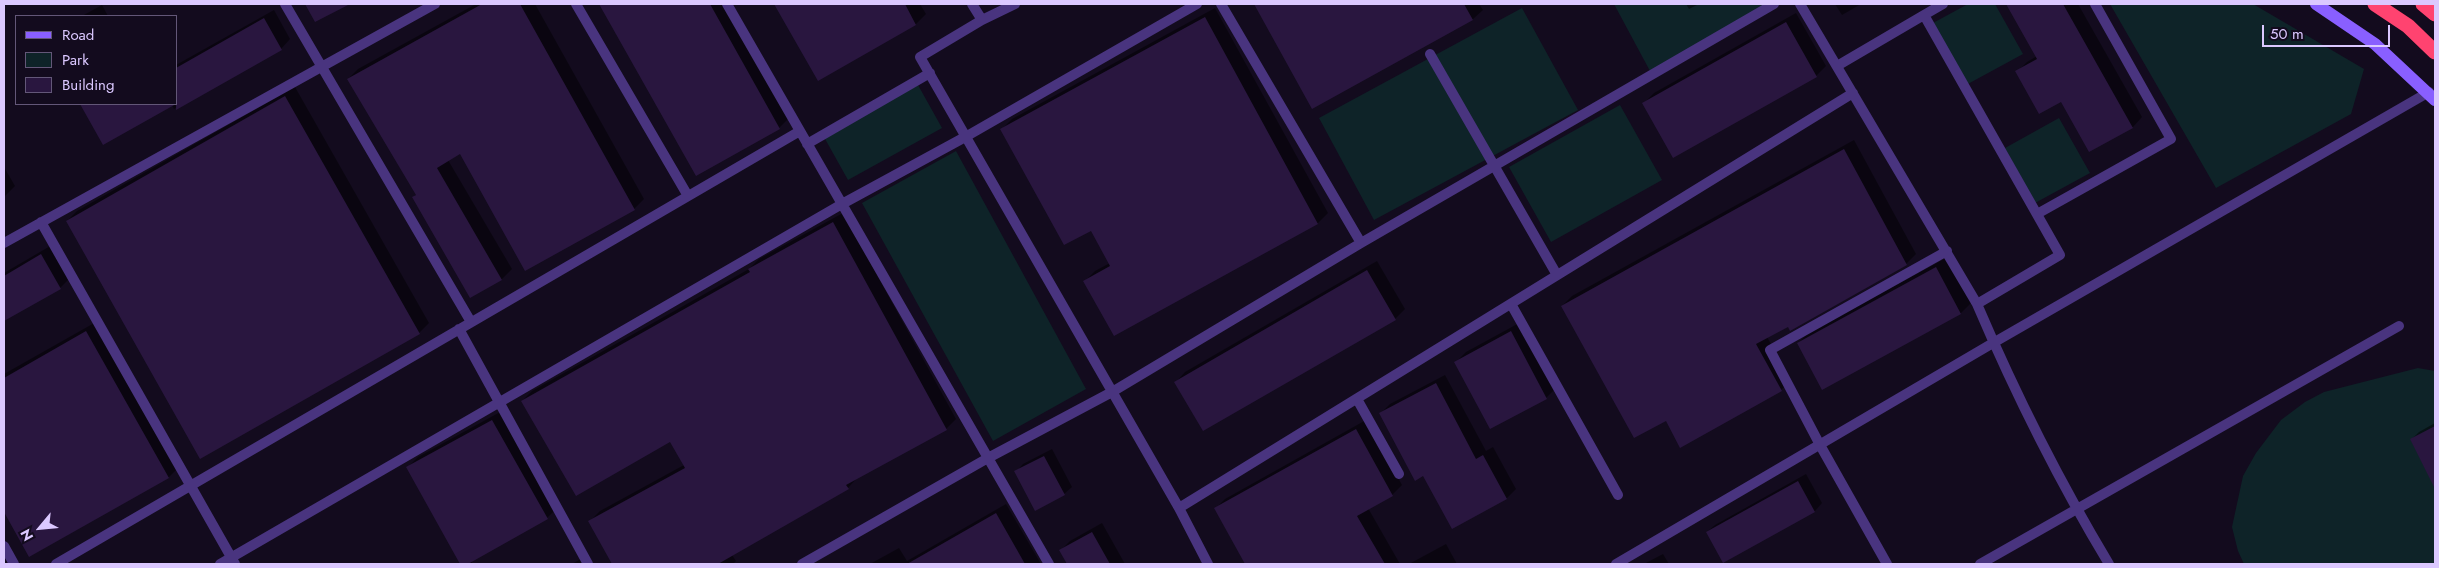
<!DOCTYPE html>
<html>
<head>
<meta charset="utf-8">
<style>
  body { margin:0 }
  #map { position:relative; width:2439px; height:568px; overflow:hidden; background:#130b1e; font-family:Jost,sans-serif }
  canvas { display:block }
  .frame { position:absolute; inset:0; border:5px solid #dbc8ff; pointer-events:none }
  .legend { position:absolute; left:15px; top:15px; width:162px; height:90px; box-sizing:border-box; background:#130b1e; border:1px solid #635778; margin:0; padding:6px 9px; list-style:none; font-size:15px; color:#dbc8ff }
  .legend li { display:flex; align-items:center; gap:10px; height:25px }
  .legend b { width:25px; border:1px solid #635778 }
  .north { position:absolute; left:15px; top:503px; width:50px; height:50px; -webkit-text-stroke:4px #130b1e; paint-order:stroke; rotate:242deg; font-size:14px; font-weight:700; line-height:20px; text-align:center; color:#dbc8ff }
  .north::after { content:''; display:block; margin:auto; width:18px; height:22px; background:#dbc8ff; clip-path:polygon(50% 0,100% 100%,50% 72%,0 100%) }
  .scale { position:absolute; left:2262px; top:25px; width:128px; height:22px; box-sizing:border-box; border:2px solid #dbc8ff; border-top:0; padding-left:6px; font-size:15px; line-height:18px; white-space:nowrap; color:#dbc8ff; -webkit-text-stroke:4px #130b1e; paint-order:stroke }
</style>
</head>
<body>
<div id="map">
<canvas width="2439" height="568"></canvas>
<div class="frame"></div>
<ul class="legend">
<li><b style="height:6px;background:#895fff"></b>Road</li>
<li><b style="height:14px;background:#0e2328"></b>Park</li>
<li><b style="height:14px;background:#29163f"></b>Building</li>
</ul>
<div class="north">N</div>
<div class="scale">50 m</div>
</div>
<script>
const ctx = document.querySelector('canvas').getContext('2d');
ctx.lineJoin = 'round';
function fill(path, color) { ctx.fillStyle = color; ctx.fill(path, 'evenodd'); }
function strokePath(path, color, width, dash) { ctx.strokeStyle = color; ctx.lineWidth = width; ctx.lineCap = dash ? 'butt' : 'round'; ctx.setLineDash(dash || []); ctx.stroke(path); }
fill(new Path2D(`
  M1614,4H1769L1650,71Z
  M1968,4H1995L2023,54L1966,85L1933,23Z
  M2110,4H2253L2364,69L2351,114L2216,188Z
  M1522,8L1578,110L1374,220L1319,118Z
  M918,85L942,128L848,180L824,137Z
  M1620,105L1662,180L1551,242L1509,167Z
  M2059,118L2090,173L2035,203L2005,148Z
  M956,151L1086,389L993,441L862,203Z
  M2418,368L2435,371V564H2244L2238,551L2232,527L2243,476L2256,453L2281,420L2305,402L2324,392Z`), '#0e2328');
fill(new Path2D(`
  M476,4H535L644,199L634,209L461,153L448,160L512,269L502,279L471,297L413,197L417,194L348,79L358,69Z
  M601,4H725L789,118L779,128L696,174Z
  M776,4H920L926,14L916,24L818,79Z
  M1256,4H1479L1483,10L1473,19L1312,107Z
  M1686,4H1699L1689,9Z
  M1835,4H1861L1842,15Z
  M2008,4H2078L2142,117L2133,127L2090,150L2061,100L2017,72L2027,62L2037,56Z
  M102,5L108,16H82Z
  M1215,8L1328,213L1318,223L1114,334L1085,281L1095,271L1110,263L1092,229L1002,129L1012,119Z
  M274,10L290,39L281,49L174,109L172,105L104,143L81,104H176V65Z
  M1796,13L1826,66L1816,76L1644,103L1654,93Z
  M295,87L429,323L419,333L67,221L77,211Z
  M1854,140L1916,254L1906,264L1767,337L1791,380L1781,390L1562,306L1572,296Z
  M4,167L15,186L4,197Z
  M843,213L956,419L946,429L857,478L848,488L732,555L736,561L733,564H613L590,521L600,511L684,465L671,441L522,401L532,391L749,269L759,259Z
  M52,245L70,278L60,288L4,320V273Z
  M1946,258L1971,303L1961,313L1823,388L1798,343L1808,333Z
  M1377,261L1405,309L1395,319L1176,382L1185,372Z
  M96,322L179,467L169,477L30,556L4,510V374Z
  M1521,322L1556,388L1546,398L1456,362L1466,352Z
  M1445,375L1486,451L1493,447L1516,489L1507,498L1453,527L1424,475L1381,413L1390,404Z
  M502,411L557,508L547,518L471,561L473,564H462L408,467L418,457Z
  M1366,420L1402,485L1392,495L1368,508L1400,564H1246L1215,509L1225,499Z
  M2435,423V487L2411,440L2419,432Z
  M1052,449L1072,487L1064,494L1016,472L1023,464Z
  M1806,474L1822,503L1815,511L1724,562L1707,532L1715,525Z
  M1006,504L1041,564H870L899,548L907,561Z
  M1102,523L1125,564H1068L1060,551L1070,541Z
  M1446,544L1457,564H1409Z
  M1663,554L1669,564H1644Z
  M584,557L588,564H572Z`), '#0007');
fill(new Path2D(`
  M305,4H350L315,22Z
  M482,4H520L635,210L525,271L460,154L437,168L502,280L470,298L412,197L416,195L347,79Z
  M599,4H710L780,129L696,176Z
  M774,4H905L916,25L818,81Z
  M1254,4H1464L1473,20L1312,109Z
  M2006,4H2063L2133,128L2089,152L2061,102L2039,114L2015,71L2037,59Z
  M1205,17L1318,224L1114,336L1083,281L1110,266L1091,231L1064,245L1000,129Z
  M264,18L282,50L176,110V68Z
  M1786,22L1817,77L1673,158L1642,103Z
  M285,96L420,334L200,459L66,221Z
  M80,104H176L103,145Z
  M1844,149L1907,265L1790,331L1788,327L1756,344L1782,391L1680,448L1666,421L1634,438L1561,306Z
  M833,222L947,430L846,485L849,489L718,564H612L588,521L685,468L670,442L576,496L521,401L750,272L748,269Z
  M41,254L61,289L4,321V276Z
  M1936,267L1961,314L1822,390L1797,343Z
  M1367,270L1396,320L1203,431L1174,382Z
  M86,331L169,478L29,557L4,512V378Z
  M1511,331L1547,399L1490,429L1454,362Z
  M1436,383L1476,459L1483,455L1507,499L1452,529L1423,476L1415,481L1379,413Z
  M492,420L548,519L468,564H460L406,467Z
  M2435,426V489L2410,439Z
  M1356,429L1393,496L1357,516L1385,564H1245L1214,508Z
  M1044,456L1065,495L1035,511L1014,471Z
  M1798,481L1815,512L1723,563L1706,532Z
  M996,513L1025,564H907Z
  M1092,532L1110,564H1067L1059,550Z`), '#29163f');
strokePath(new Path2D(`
  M285,4L471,322
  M576,4L688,196
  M727,4L1049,564
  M972,4L982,20L920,57L1179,508L1208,564
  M1221,4L1361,243
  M1800,4L1977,304C2015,393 2059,481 2109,564
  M1943,4L1924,15L2060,255L1977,304
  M982,20L1015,4
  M1430,54L1557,275
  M1837,66L1924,15
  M807,144L930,73
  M2037,214L2171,139L2095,4
  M41,222L235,564
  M4,243L435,4
  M1511,304L1618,495
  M459,329L588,564
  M1357,399L1399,474
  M1179,508L1853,93
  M4,546L14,564
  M56,564L800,131
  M220,564L842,204L967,136L1197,4
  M802,564L988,458L1112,392L1361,243L1774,4
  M1616,564L1993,343L2429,92
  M1887,564L1820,445L1770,350L1947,251
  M1980,564L2399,326`), '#49347f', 10);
strokePath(new Path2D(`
  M2316,4L2375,44L2435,100`), '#895fff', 12);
strokePath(new Path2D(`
  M2375,4L2408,26L2435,52
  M2423,4L2435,14`), '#ff4370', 15);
</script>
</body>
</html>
